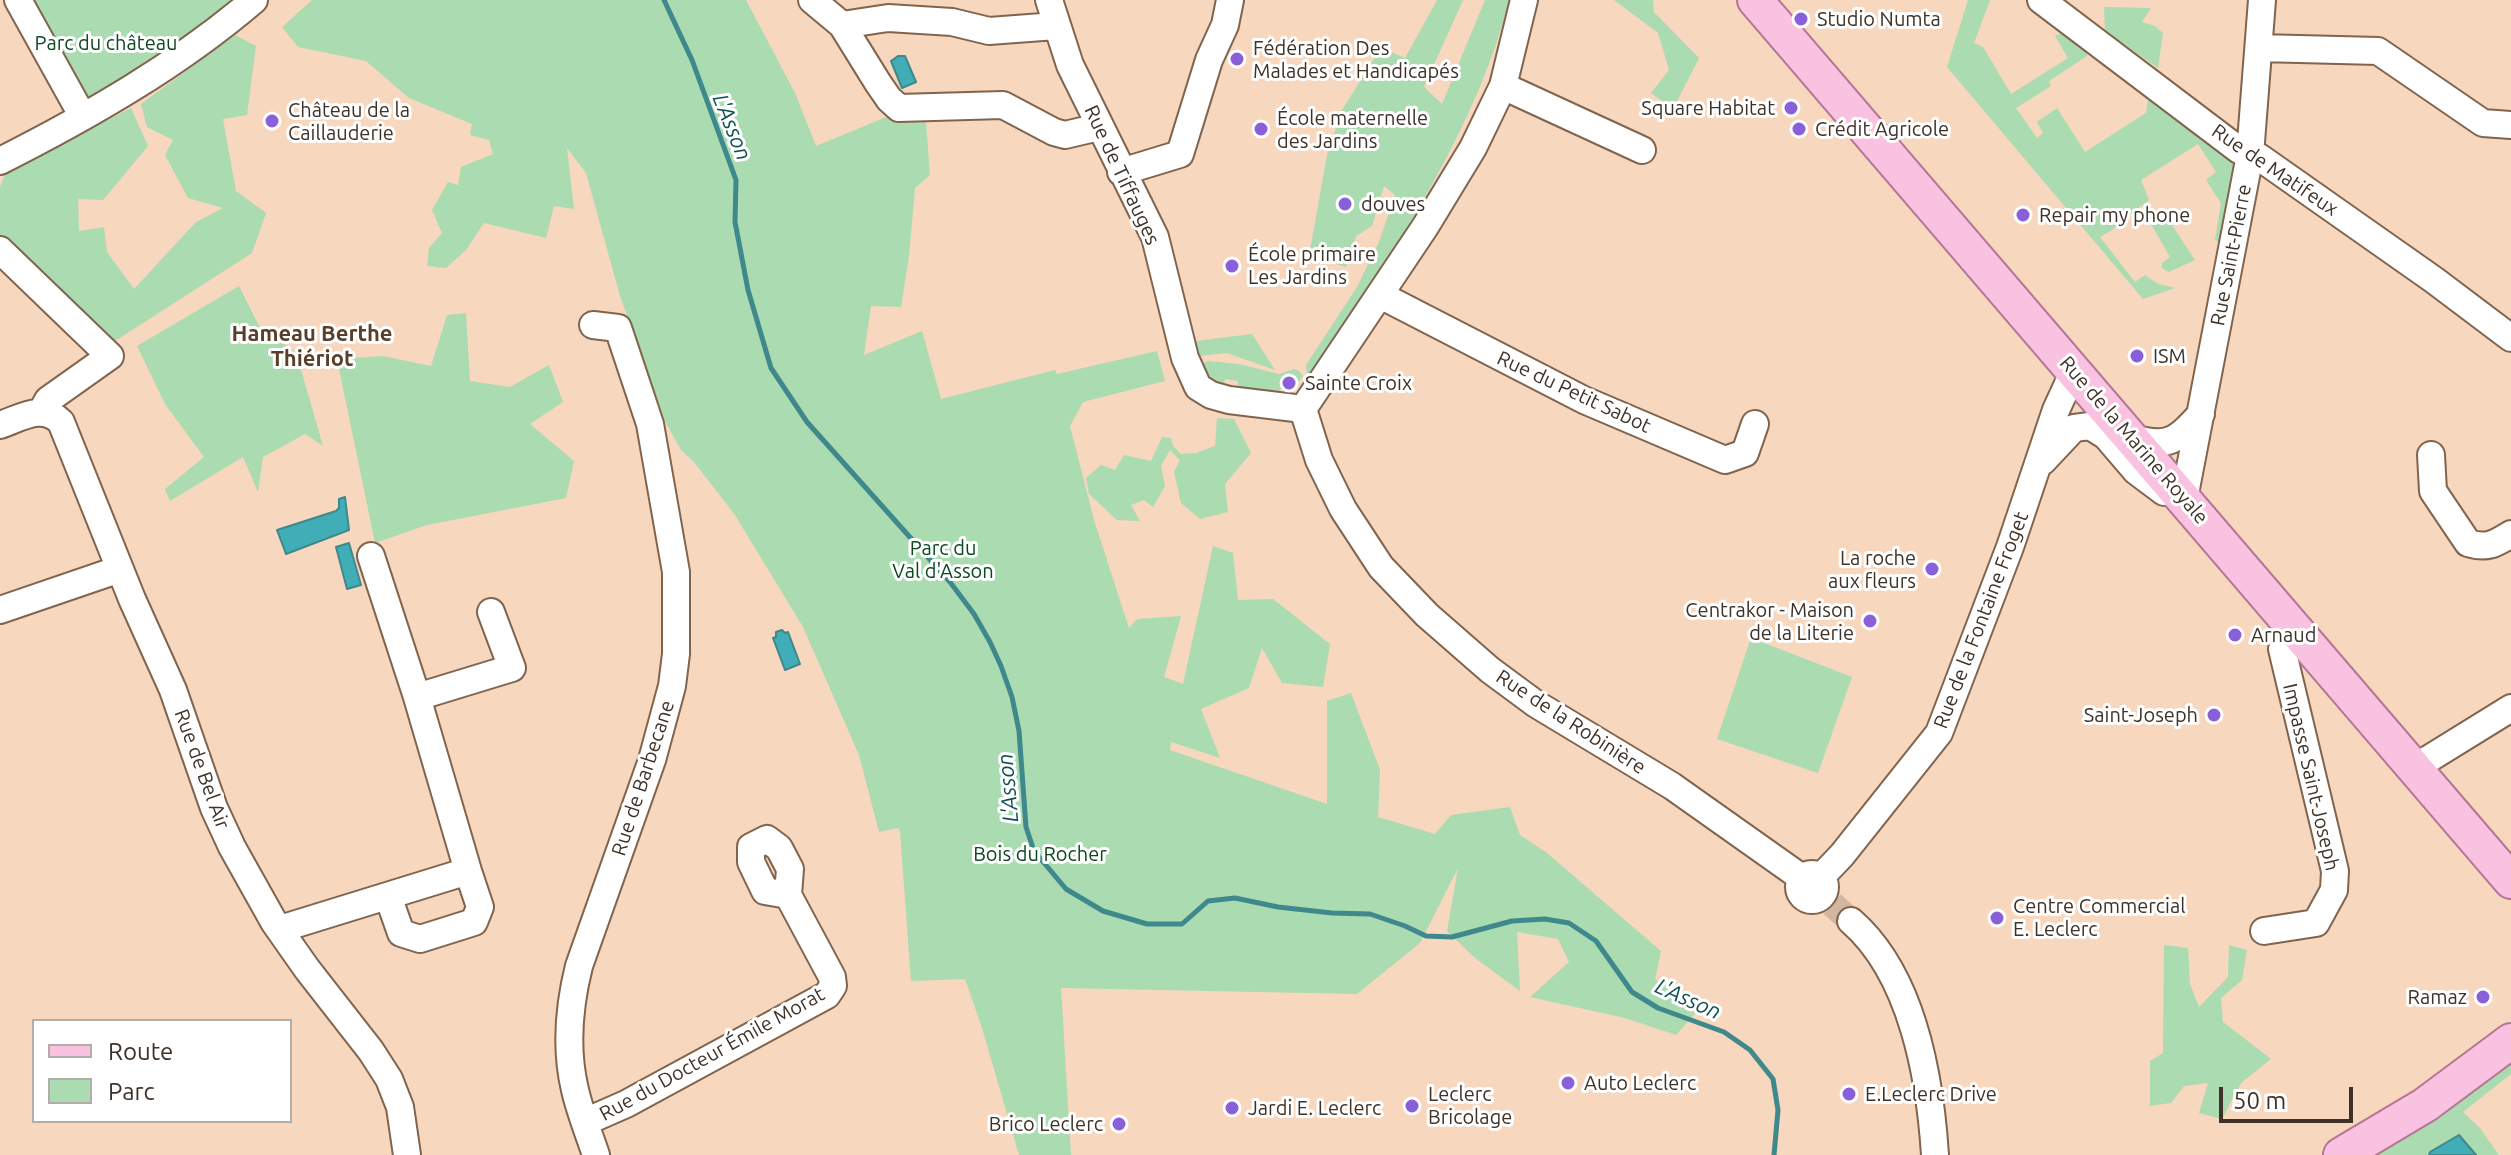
<!DOCTYPE html>
<html>
<head>
<meta charset="utf-8">
<style>
  body { margin:0 }
  #map { position:relative; width:2511px; height:1155px; overflow:hidden; background:#f7d7be; font-family:Ubuntu,sans-serif }
  canvas { display:block }
  .legend { position:absolute; left:32px; top:1019px; width:260px; height:104px; box-sizing:border-box; background:#fff; border:2px solid #b2ada9; margin:0; padding:10px 14px; list-style:none; font-size:24px; color:#3e3228 }
  .legend li { display:flex; align-items:center; gap:16px; height:40px }
  .legend b { width:40px; border:2px solid #b2ada9 }
  .scale { position:absolute; left:2219px; top:1087px; width:134px; height:36px; box-sizing:border-box; border:4px solid #3e3228; border-top:0; padding-left:10px; font-size:24px; line-height:28px; white-space:nowrap; color:#3e3228; -webkit-text-stroke:6px #fff; paint-order:stroke }
</style>
</head>
<body>
<div id="map">
<canvas width="2511" height="1155"></canvas>
<ul class="legend">
<li><b style="height:10px;background:#f9c2e1"></b>Route</li>
<li><b style="height:22px;background:#aadbb1"></b>Parc</li>
</ul>
<div class="scale">50 m</div>
</div>
<script>
const ctx = document.querySelector('canvas').getContext('2d');
ctx.lineJoin = 'round';
function fill(path, color) { ctx.fillStyle = color; ctx.fill(path, 'evenodd'); }
function strokePath(path, color, width, dash) { ctx.strokeStyle = color; ctx.lineWidth = width; ctx.lineCap = dash ? 'butt' : 'round'; ctx.setLineDash(dash || []); ctx.stroke(path); }
function label(font, color, halo, rows, align = 'center') {
  ctx.font = font + ' Ubuntu,sans-serif'; ctx.lineWidth = 6; ctx.setLineDash([]); ctx.textBaseline = 'middle'; ctx.strokeStyle = halo; ctx.fillStyle = color; for (const [text, x, y, turn = 0] of rows) {
    ctx.save(); ctx.translate(x, y); ctx.rotate((+turn || 0) * Math.PI / 180); ctx.textAlign = isNaN(turn) ? turn : align; if (halo) ctx.strokeText(text, 0, 0); ctx.fillText(text, 0, 0); ctx.restore();
  }
}
fill(new Path2D(`
  M32,0H240L91,101Z
  M312,0H746L795,93L816,146L901,111L926,122L930,175L915,188L909,256L901,307L871,306L864,355L922,331L941,399L1055,370L1057,374L1157,351L1165,381L1083,402L1070,426L1094,520L1129,628L1137,619L1181,616L1164,677L1183,684L1213,546L1233,553L1238,600L1273,599L1330,644L1323,687L1282,683L1262,648L1249,688L1201,709L1220,758L1171,742L1170,750L1327,804V701L1351,693L1380,770L1378,817L1435,834L1451,815L1510,807L1520,835L1547,853L1661,951L1655,980L1706,1001L1676,1035L1625,1018L1530,997L1569,962L1558,939L1517,932L1520,991L1475,958L1447,931L1458,868L1420,943L1357,994L1061,988L1071,1155H1019L982,1028L965,979L911,981L900,831L898,828L879,832L859,755L803,627L735,515L694,462L681,450L666,423L620,296L586,173L567,148L574,209L554,206L546,238L484,223L466,250L446,268L427,266L429,248L442,233L432,210L448,182L458,185L461,167L493,154L489,140L470,135L472,124L409,98L366,61L298,47L282,27Z
  M1437,0H1463L1424,87L1442,104L1485,0H1509C1475,137 1382,267 1308,385L1306,365L1357,287L1379,242L1395,195L1384,186L1372,226L1356,236L1346,267L1309,256L1327,155L1342,110L1381,48L1405,58Z
  M1614,0H1653L1654,12L1699,58L1673,109L1651,93L1669,70L1658,33Z
  M1968,0H1990L1974,43L1983,47L2011,94L2068,58L2055,36L2063,32L2088,49L2087,56L2049,81L2051,86L2016,108L2037,138L2043,133L2037,122L2057,108L2085,152L2146,113L2149,92L2233,161L2235,168L2220,243L2215,240L2221,203L2206,180L2216,172L2198,144L2141,180L2149,200L2124,219L2125,222L2100,237L2135,282L2145,275L2158,284L2175,288L2143,299L1947,67Z
  M2104,7L2151,8L2142,22L2155,26L2163,33L2158,68L2105,31Z
  M235,35L256,46L247,115L223,119L236,191L266,213L252,253L115,341L0,240V187L5,174L131,108L148,146L103,200L78,199L79,231L104,227L107,252L134,289L196,222L223,208L188,198L165,155L173,140L147,127L141,104Z
  M2147,210L2164,213L2195,260L2169,272L2162,268V263L2170,257L2144,212Z
  M239,286L259,326L296,352L323,446L305,434L263,457L258,492L243,457L170,501L165,489L204,457L165,404L137,346Z
  M466,313L470,381L510,387L549,365L563,402L530,424L574,461L566,498L427,525L375,543L337,359L383,356L431,366L447,315Z
  M1252,334L1275,370L1227,353L1199,356L1196,341Z
  M1209,361L1239,364L1279,374L1294,369L1299,371L1303,376L1299,381L1292,382L1290,376H1286L1282,380L1285,385L1271,399L1237,393L1238,381L1225,379L1222,390L1209,383L1197,365Z
  M1217,418L1234,419L1251,453L1225,484L1228,512L1200,519L1181,503L1174,472L1180,460L1170,450L1161,466L1165,486L1153,507L1144,500L1131,505L1140,521L1117,520L1089,494L1086,478L1101,465L1115,470L1124,455L1151,461L1162,437L1171,438L1173,446L1181,454L1196,453L1215,446Z
  M1751,638L1852,677L1818,773L1717,739Z
  M2164,945L2188,948L2190,984L2199,1007L2228,977L2229,945L2247,950L2242,980L2221,998L2223,1022L2271,1059L2241,1083L2222,1119L2199,1113L2208,1083L2184,1086L2171,1103L2150,1106V1061L2163,1053Z
  M2511,1059V1074L2463,1112L2480,1128L2499,1155H2376L2436,1120Z`), '#aadbb1');
const water = new Path2D(`
  M898,56H905L916,82L902,88L891,61Z
  M345,497L349,530L286,554L277,530L336,511L339,508V499Z
  M349,543L361,585L347,589L336,547Z
  M782,630L785,633L788,632L800,664L785,670L773,638L776,637V632Z
  M2459,1135L2476,1155H2429L2430,1152Z`);
fill(water, '#40adb7');
strokePath(water, '#3f888c', 2);
strokePath(new Path2D(`
  M664,0L692,60L736,180L735,222L748,290L771,368L807,422L950,582L974,614L990,642L1001,666L1012,697L1019,731L1026,827L1034,851L1066,889L1103,911L1147,924H1182L1208,901L1235,898L1278,907L1332,913L1370,914L1405,926L1426,936L1452,937L1512,921L1545,919L1569,923L1596,941L1632,992L1658,1008L1724,1032L1750,1050L1773,1079L1778,1110L1774,1155`), '#3f888c', 5);
strokePath(new Path2D(`
  M1832,904L1851,921`), '#d2b6a0', 26, [26, 13]);
const minor = new Path2D(`
  M18,0L83,117
  M812,0L842,25L878,83L889,99L899,108L1003,105L1054,132L1065,135L1099,127
  M1049,0L1070,65L1155,237L1185,358L1198,387L1211,395L1229,400L1303,409
  M2041,0L2239,150L2259,157L2434,280L2511,338
  M842,25L888,18L952,22L989,31L1056,26
  M2259,48L2378,51L2483,123L2511,125
  M1503,86L1642,150
  M0,161C89,116 178,65 254,0
  M1121,172L1180,154L1209,60L1225,25L1230,0
  M0,250L110,356L48,400L42,411
  M1380,295L1584,400L1725,460L1745,453L1755,424
  M593,325L618,328L650,424L676,572V654L672,686L652,760L579,966C569,1006 565,1048 575,1090C580,1112 589,1134 596,1155
  M1303,409L1319,460L1343,509L1381,567L1427,615L1490,670L1536,704L1672,786L1802,878
  M1303,409L1425,227L1473,148L1503,86L1524,0
  M0,425C21,418 42,403 61,422L132,599L173,690L214,808L232,847L274,922L307,969L371,1051L389,1079L400,1107L407,1155
  M2132,438C2169,448 2176,441 2201,414
  M2431,455L2433,491L2468,543C2487,549 2495,544 2511,534
  M2043,461L2074,428L2090,426L2106,436L2136,471L2164,492
  M2184,499L2250,155L2262,0
  M0,610L120,569
  M417,697L512,668L491,612
  M2414,768L2511,708
  M1799 887a13 13 0 1 1 26 0a13 13 0 1 1-26 0Z
  M1821,877L1842,855L1939,733L2010,547L2056,410L2074,371
  M388,896L401,933L420,939L474,922L480,907L468,871
  M1851,921C1912,974 1930,1077 1935,1155
  M280,929L468,871L417,697L371,556
  M2264,931L2316,923L2334,890L2335,871L2282,649L2286,636L2294,625
  M585,1122L626,1104L827,995L833,986L832,977L788,895L790,869L779,848L767,839L751,847V862L765,891L788,895`);
const major = new Path2D(`
  M1755,0L2511,881
  M2341,1155L2425,1105L2511,1041`);
strokePath(minor, '#80644e', 30);
strokePath(major, '#b57593', 38);
strokePath(minor, '#fff', 26);
strokePath(major, '#f9c2e1', 34);
for (const [x, y, r, color] of [
  [1801,19,8,"#8960da"],
  [1237,59,8,"#8960da"],
  [1791,108,8,"#8960da"],
  [272,121,8,"#8960da"],
  [1261,129,8,"#8960da"],
  [1799,129,8,"#8960da"],
  [1345,204,8,"#8960da"],
  [2023,215,8,"#8960da"],
  [1232,266,8,"#8960da"],
  [2137,356,8,"#8960da"],
  [1289,383,8,"#8960da"],
  [1932,569,8,"#8960da"],
  [1870,621,8,"#8960da"],
  [2235,635,8,"#8960da"],
  [2214,715,8,"#8960da"],
  [1997,918,8,"#8960da"],
  [2483,997,8,"#8960da"],
  [1568,1083,8,"#8960da"],
  [1849,1094,8,"#8960da"],
  [1412,1106,8,"#8960da"],
  [1232,1108,8,"#8960da"],
  [1119,1124,8,"#8960da"]
]) { const dot = new Path2D(); dot.arc(x, y, r, 0, 2 * Math.PI); ctx.fillStyle = color; ctx.fill(dot); strokePath(dot, '#fff', 3); }
label('20px', '#3e3228', '#fff', [
  ["Studio Numta",1817,19],
  ["Fédération Des",1253,48],
  ["Malades et Handicapés",1253,71],
  ["Square Habitat",1775,108,"right"],
  ["Château de la",288,110],
  ["Caillauderie",288,133],
  ["École maternelle",1277,118],
  ["des Jardins",1277,141],
  ["Crédit Agricole",1815,129],
  ["douves",1361,204],
  ["Repair my phone",2039,215],
  ["École primaire",1248,254],
  ["Les Jardins",1248,277],
  ["ISM",2153,356],
  ["Sainte Croix",1305,383],
  ["La roche",1916,558,"right"],
  ["aux fleurs",1916,581,"right"],
  ["Centrakor - Maison",1854,610,"right"],
  ["de la Literie",1854,633,"right"],
  ["Arnaud",2251,635],
  ["Saint-Joseph",2198,715,"right"],
  ["Centre Commercial",2013,906],
  ["E. Leclerc",2013,929],
  ["Ramaz",2467,997,"right"],
  ["Auto Leclerc",1584,1083],
  ["Leclerc",1428,1094],
  ["Bricolage",1428,1117],
  ["E.Leclerc Drive",1865,1094],
  ["Jardi E. Leclerc",1248,1108],
  ["Brico Leclerc",1103,1124,"right"]
], 'left');
label('20px', '#0c481e', '#fff', [
  ["Parc du château",106,43],
  ["Parc du",943,548],
  ["Val d'Asson",943,571],
  ["Bois du Rocher",1040,854]
]);
label('20px', '#3e3228', '#fff', [
  ["Rue de Matifeux",2275,170,34],
  ["Rue de Tiffauges",1122,175,65],
  ["Rue Saint-Pierre",2231,255,-79],
  ["Rue du Petit Sabot",1574,392,25],
  ["Rue de la Marine Royale",2134,440,49],
  ["Rue de la Fontaine Froget",1981,620,-69],
  ["Rue de la Robinière",1571,722,33],
  ["Rue de Bel Air",202,769,70],
  ["Impasse Saint-Joseph",2311,777,77],
  ["Rue de Barbecane",643,778,-72],
  ["Rue du Docteur Émile Morat",712,1054,-29]
]);
label('italic 22px', '#105055', '#fff', [
  ["L'Asson",732,127,68],
  ["L'Asson",1008,788,-95],
  ["L'Asson",1688,999,24]
]);
label('bold 22px', '#593f2a', '#fff', [
  ["Hameau Berthe",312,334],
  ["Thiériot",312,359]
]);
</script>
</body>
</html>
